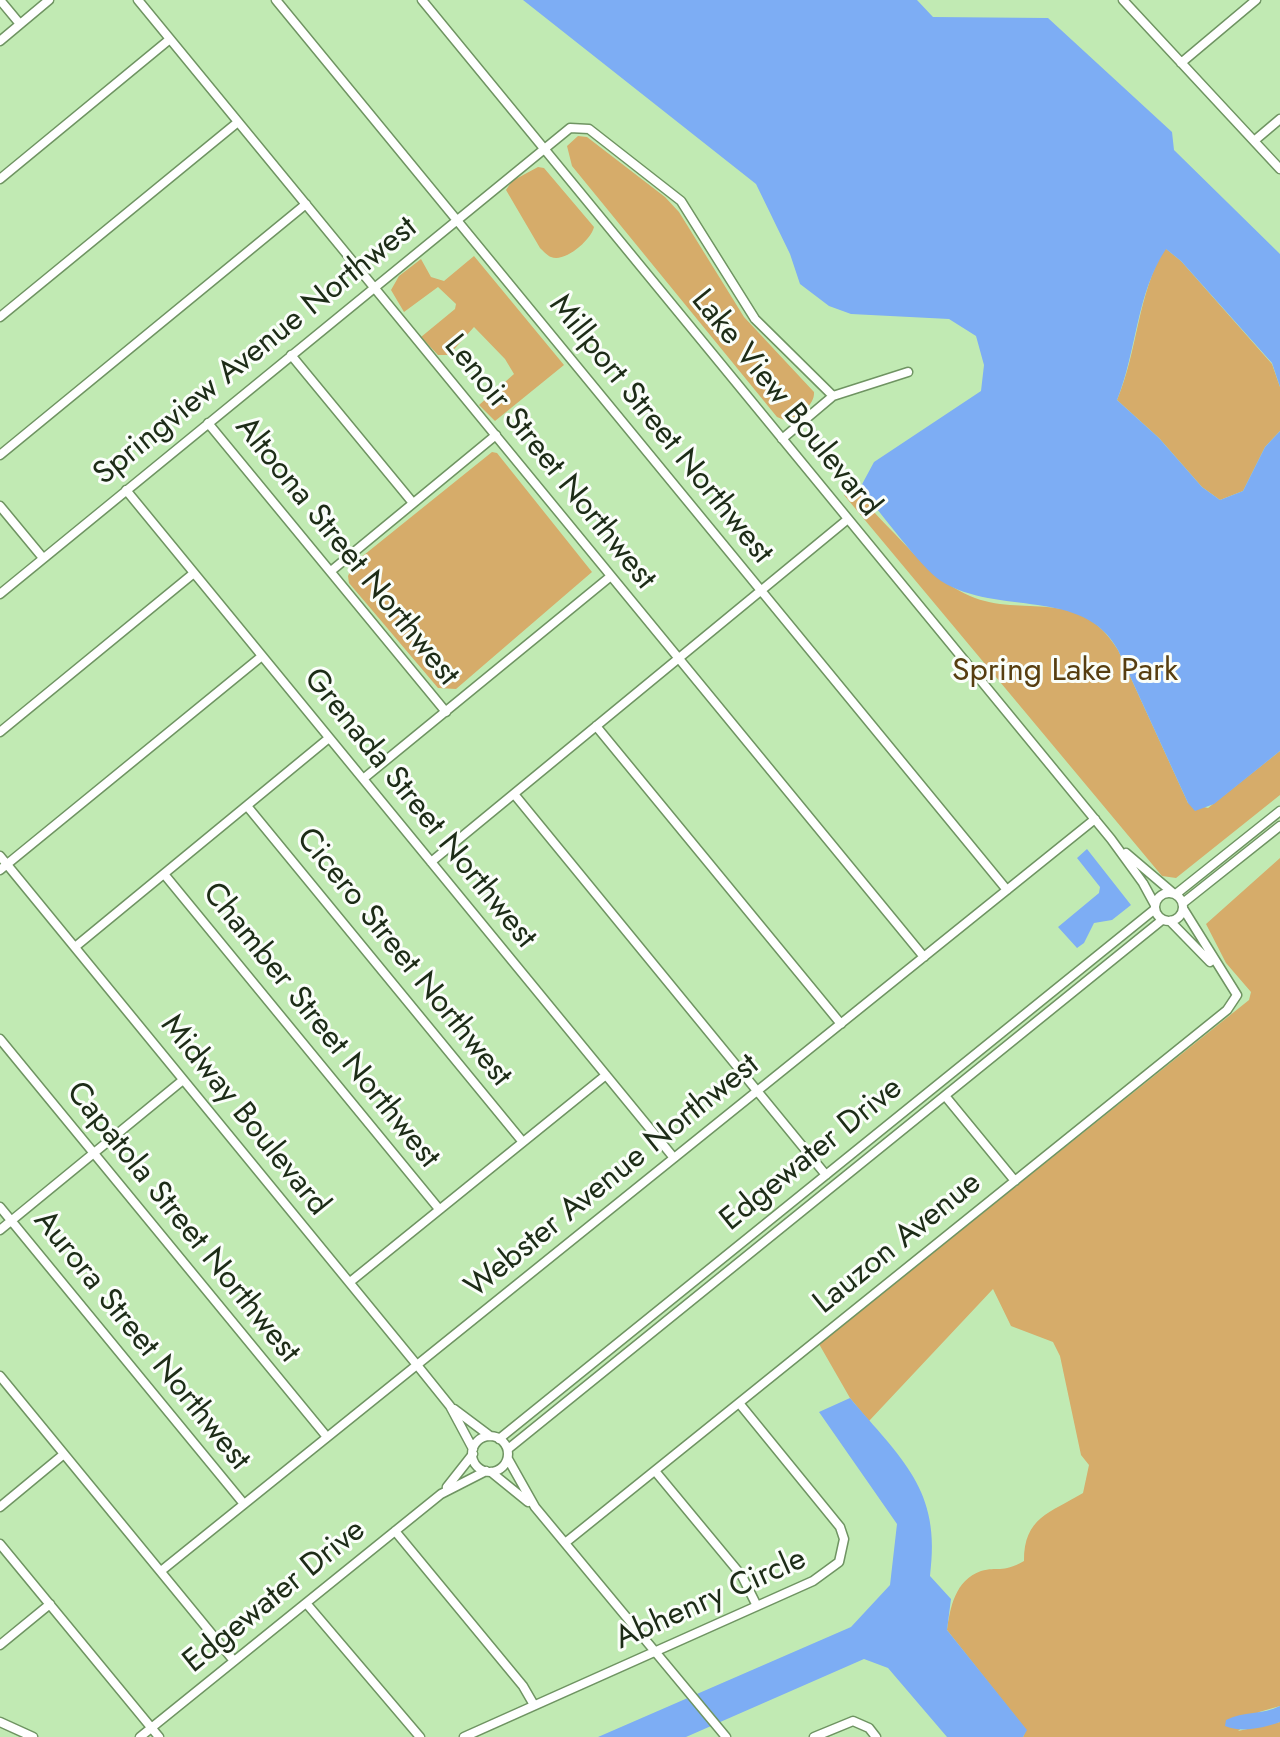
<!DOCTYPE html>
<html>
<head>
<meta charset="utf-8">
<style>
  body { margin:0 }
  canvas { display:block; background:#c1eab3 }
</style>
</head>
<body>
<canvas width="1280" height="1737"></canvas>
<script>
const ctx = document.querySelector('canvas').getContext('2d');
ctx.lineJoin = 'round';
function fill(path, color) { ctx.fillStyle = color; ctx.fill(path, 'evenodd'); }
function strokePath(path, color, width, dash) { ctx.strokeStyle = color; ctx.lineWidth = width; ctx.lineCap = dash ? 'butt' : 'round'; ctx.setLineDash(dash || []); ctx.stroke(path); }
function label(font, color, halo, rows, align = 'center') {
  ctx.font = font + ' Jost,sans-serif'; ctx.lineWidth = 6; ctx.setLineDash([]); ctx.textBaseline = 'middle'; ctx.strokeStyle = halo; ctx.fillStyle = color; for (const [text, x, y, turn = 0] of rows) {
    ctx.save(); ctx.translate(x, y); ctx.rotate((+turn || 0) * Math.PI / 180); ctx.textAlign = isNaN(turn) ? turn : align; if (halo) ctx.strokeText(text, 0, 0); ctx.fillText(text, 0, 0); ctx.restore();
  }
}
fill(new Path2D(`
  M578,136L587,137L665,197L679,212L744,317L814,392C815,406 798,415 787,421L777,417L572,166L567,146Z
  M538,167L544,168L594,227C591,240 565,263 551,257C548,256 542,250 540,248L506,190L512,181Z
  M1165,248L1181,261L1272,364L1280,387V431L1265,447L1243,491L1220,500L1202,487L1159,438L1117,400C1138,351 1137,295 1165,248Z
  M474,256L564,365L495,421L479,405L514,374L505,359L474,327L449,355H438L421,337L455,309L456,304L438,287L404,312L391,290L399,276L421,259L431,277L444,281Z
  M492,452L497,453L592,572L456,689L438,688L349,583L348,576L354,563Z
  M860,486C865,506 881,519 895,534C919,559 938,582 970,596C1023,619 1079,585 1118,650L1188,803L1208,808L1280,751V795L1176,878L1162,876L844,495Z
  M1280,858V1706L1259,1712L1238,1731L1280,1722V1737H1023L1026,1730L947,1630C950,1608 955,1580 981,1571C998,1566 1001,1574 1024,1561C1024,1517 1050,1513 1083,1493L1089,1465L1081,1455L1060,1356L1053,1342L1011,1326L993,1289L869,1421L850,1398L819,1344L1249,1000L1251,992L1226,963L1206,924Z`), '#d6ac6a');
fill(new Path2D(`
  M523,0H917L933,17L1048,18L1172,132L1174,150L1280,254V387L1272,363L1181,261L1166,249C1136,294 1137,351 1117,400L1159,438L1202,487L1220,500L1243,491L1265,447L1280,431V751L1214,804L1195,811L1188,803L1118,650C1083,586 998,617 941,581C921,568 878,509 860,488L874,462L981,391L984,365L976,336L949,319L851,314L829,306L800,284L790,254L756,184Z
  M1087,849L1131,905L1112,920L1094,923L1084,943L1077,948L1058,927L1099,893L1100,887L1077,858Z
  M850,1398C901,1459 942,1489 930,1576L951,1599L947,1630L1027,1730L1023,1737H947L888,1668L864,1659L686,1737H598L851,1627L890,1585L897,1524L819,1412Z
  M1280,1706V1722C1264,1728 1240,1733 1225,1726L1226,1720C1243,1711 1263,1715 1280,1706Z`), '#7dadf4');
const minor = new Path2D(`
  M0,0L20,24
  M138,0L924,957
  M276,0L1007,890
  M422,0L1111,839L1143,883L1155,905
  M1123,0L1280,169
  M0,41L49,0
  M1181,63L1256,0
  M1254,141L1280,119
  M0,179L170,39
  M0,317L238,122
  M291,355L413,503
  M208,423L446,712
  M782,439L833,396L908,372
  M0,455L306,204
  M126,490L674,1158
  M0,506L43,558
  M331,571L496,435
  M0,594L570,128L589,129L681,201L755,319L833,396
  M596,726L841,1024
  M0,732L194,573
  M363,779L611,576
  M514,794L826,1175
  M247,806L522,1141
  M1126,853L1173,893
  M0,856L417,1365L450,1406L473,1449
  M431,862L848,519
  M0,870L262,656
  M164,874L439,1209
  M1155 907a14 14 0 1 1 28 0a14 14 0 1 1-28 0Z
  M1176,894L1280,811
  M1183,903L1280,826
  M1170,921L1210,962
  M75,947L329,738
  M0,1039L327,1437
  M946,1097L1015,1181
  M0,1207L244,1504
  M0,1230L183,1080
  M350,1282L606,1075
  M0,1376L234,1661
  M454,1409L490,1436
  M472 1454a18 18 0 1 1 36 0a18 18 0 1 1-36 0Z
  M499,1439L1155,909
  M508,1449L1162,920
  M508,1459L535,1507L726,1737
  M655,1471L742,1576L757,1606
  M491,1472L528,1502
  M447,1487L473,1454
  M0,1507L64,1454
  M395,1531L523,1686L534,1705
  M565,1543L1227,1010L1237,995L1184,910
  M0,1544L159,1737
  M161,1571L1095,819
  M306,1603L420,1737
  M0,1645L50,1604
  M0,1722L33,1737
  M140,1737L441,1494L486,1471
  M464,1737L813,1581L839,1562L844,1539L840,1527L739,1403
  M814,1737L853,1721L869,1728L876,1737`);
strokePath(minor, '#6f9462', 11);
strokePath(minor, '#fff', 8);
label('32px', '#1d2c17', '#fafef9', [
  ["Springview Avenue Northwest",256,352,-39],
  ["Lake View Boulevard",785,404,51],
  ["Millport Street Northwest",660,430,51],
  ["Lenoir Street Northwest",549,463,51],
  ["Altoona Street Northwest",346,552,51],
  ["Grenada Street Northwest",419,809,51],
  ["Cicero Street Northwest",403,958,51],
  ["Chamber Street Northwest",320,1026,51],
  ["Midway Boulevard",244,1116,51],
  ["Edgewater Drive",812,1155,-39],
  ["Webster Avenue Northwest",613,1177,-39],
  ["Capatola Street Northwest",182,1223,51],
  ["Lauzon Avenue",898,1244,-39],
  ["Aurora Street Northwest",141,1341,51],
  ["Edgewater Drive",275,1597,-39],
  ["Abhenry Circle",711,1600,-24]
]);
label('32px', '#573e10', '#fafef9', [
  ["Spring Lake Park",1065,672]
]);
</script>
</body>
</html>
